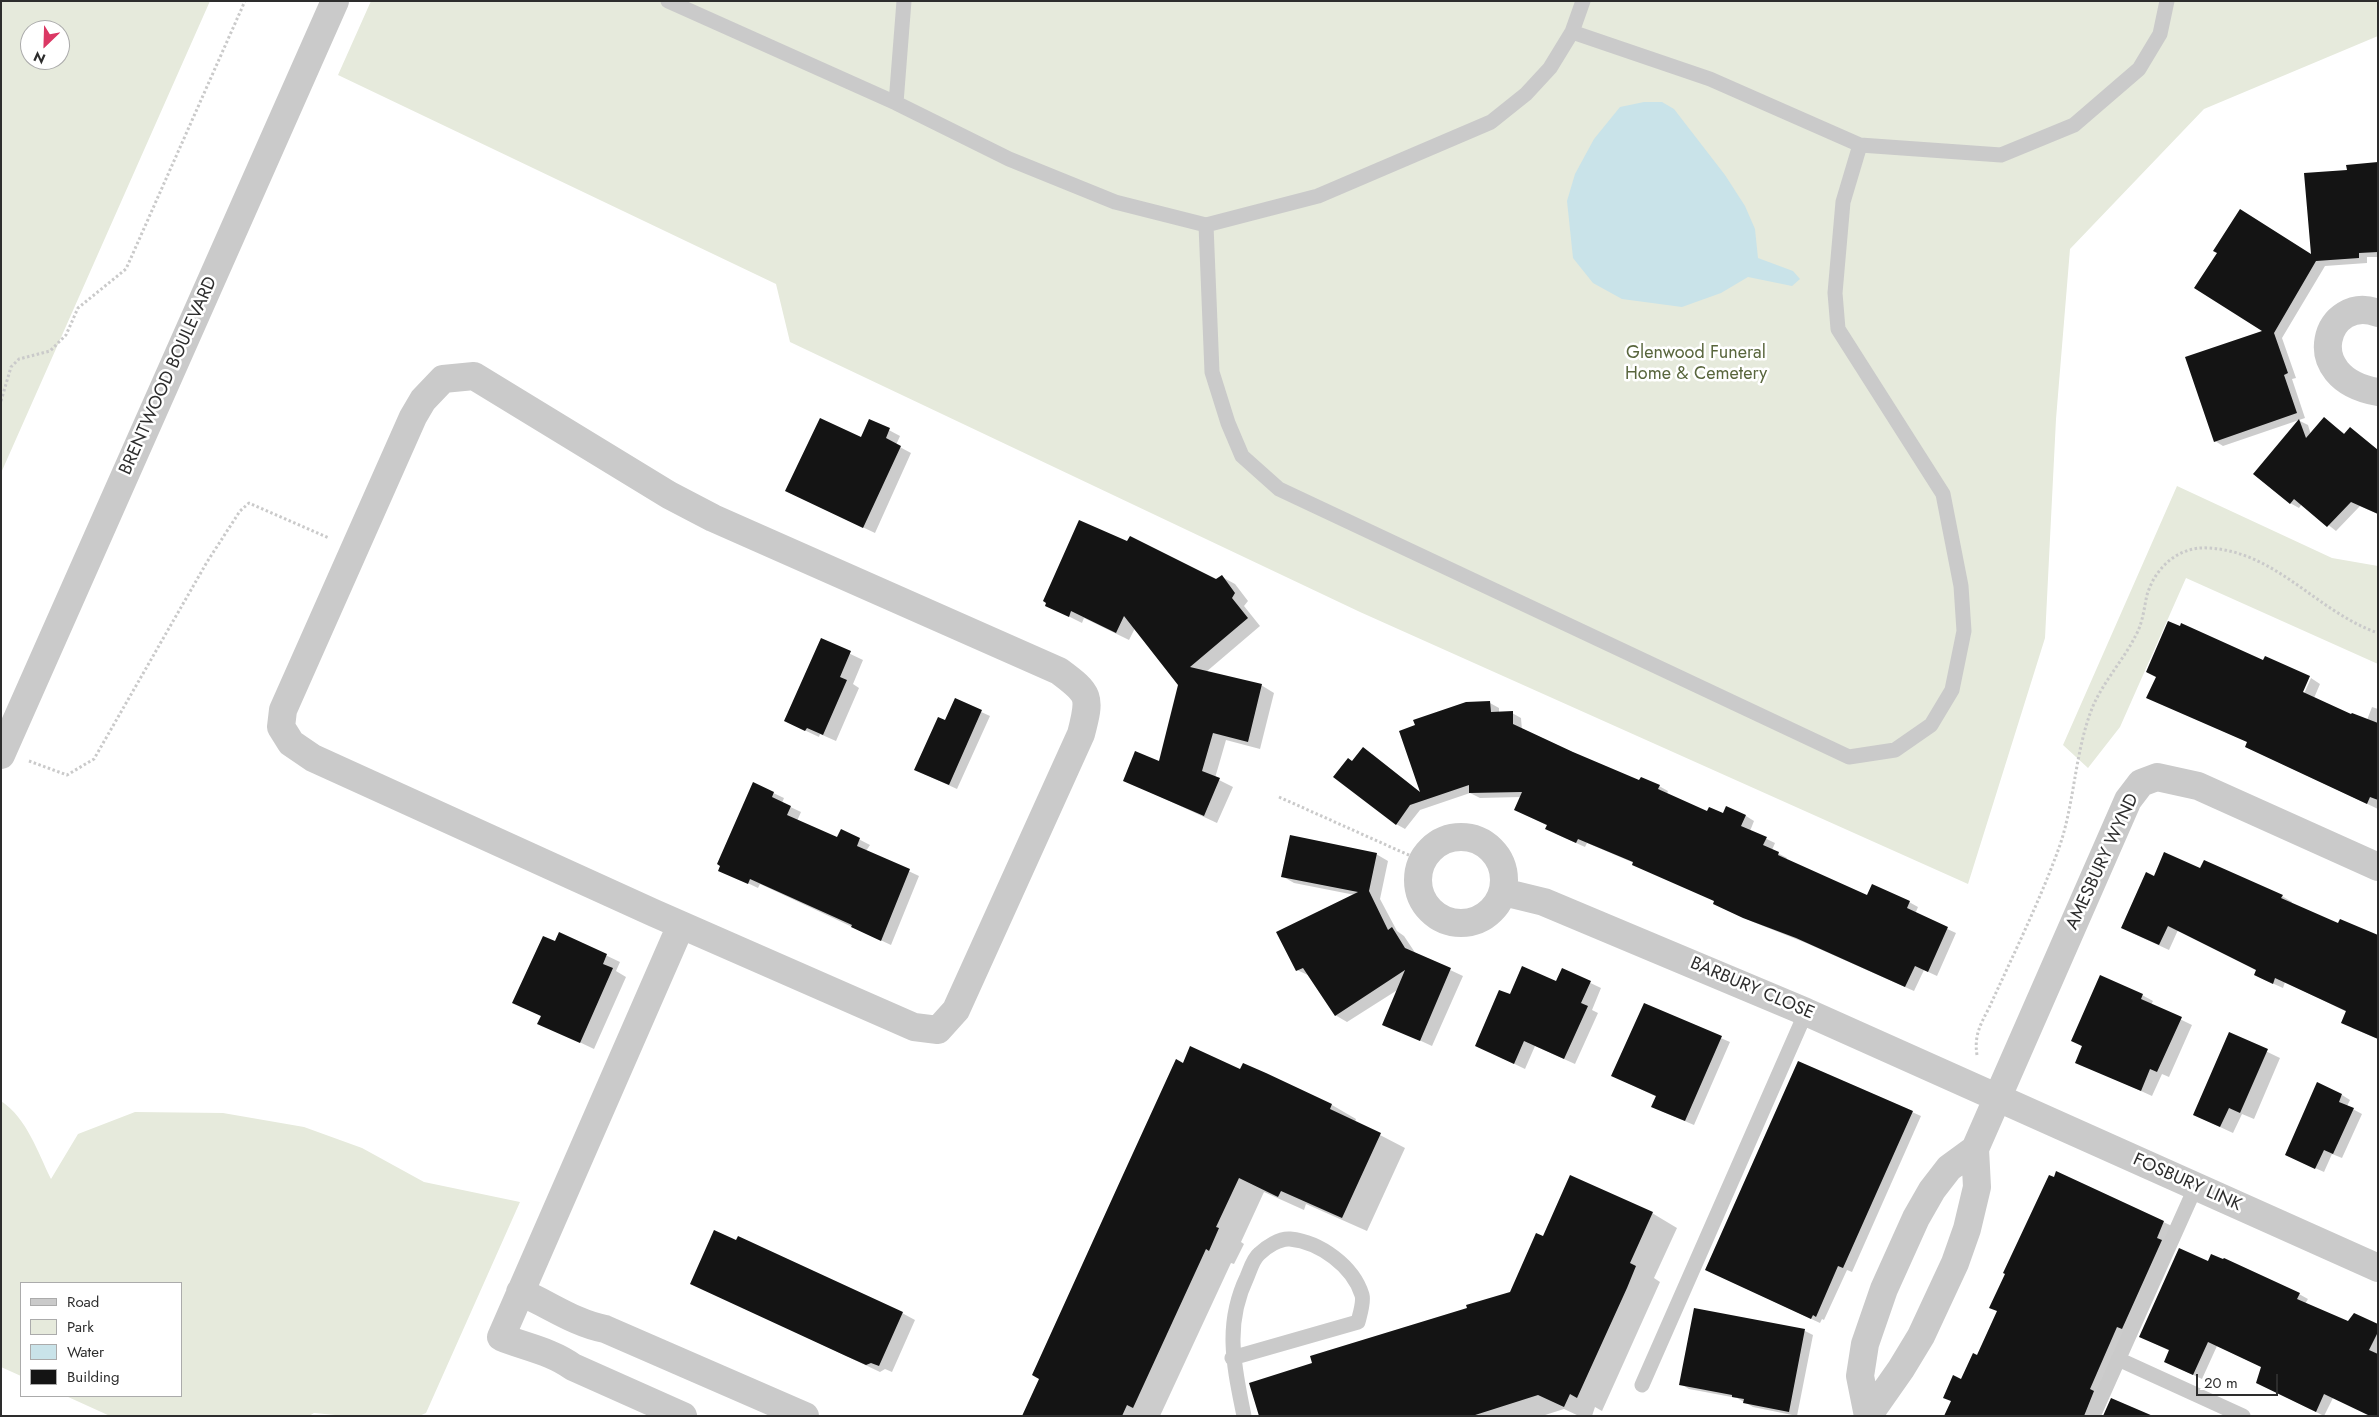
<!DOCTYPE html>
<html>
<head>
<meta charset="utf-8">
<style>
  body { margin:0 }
  #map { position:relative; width:2379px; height:1417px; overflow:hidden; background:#fff; font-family:Jost,sans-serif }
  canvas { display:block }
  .frame { position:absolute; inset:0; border:2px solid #2d2d2d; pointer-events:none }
  .legend { position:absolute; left:20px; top:1282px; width:162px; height:115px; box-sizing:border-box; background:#fff; border:1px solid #ababab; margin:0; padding:6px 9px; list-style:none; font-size:15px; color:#2d2d2d }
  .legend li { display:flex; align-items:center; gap:10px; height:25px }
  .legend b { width:25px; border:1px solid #ababab }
  .north { position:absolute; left:20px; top:20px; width:50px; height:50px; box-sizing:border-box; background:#fff; border:1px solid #ababab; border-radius:50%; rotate:204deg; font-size:14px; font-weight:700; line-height:20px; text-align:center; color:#2d2d2d }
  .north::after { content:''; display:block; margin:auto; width:18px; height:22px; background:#db3864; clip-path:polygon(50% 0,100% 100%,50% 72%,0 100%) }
  .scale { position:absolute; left:2196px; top:1374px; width:82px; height:22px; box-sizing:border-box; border:2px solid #2d2d2d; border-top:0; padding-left:6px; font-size:15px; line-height:18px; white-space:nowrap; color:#2d2d2d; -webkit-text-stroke:4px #fff; paint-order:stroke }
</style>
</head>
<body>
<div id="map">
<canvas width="2379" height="1417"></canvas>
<div class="frame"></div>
<ul class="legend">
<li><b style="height:6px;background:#cacaca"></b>Road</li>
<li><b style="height:14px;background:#e6eadc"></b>Park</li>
<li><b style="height:14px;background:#c9e3e9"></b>Water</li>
<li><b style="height:14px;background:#141414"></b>Building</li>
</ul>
<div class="north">N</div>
<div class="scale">20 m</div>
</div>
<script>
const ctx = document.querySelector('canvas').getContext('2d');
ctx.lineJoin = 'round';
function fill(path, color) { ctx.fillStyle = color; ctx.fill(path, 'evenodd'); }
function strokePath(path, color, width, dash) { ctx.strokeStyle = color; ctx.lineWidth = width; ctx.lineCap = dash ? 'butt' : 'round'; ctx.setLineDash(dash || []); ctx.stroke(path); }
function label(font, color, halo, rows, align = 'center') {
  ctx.font = font + ' Jost,sans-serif'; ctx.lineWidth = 5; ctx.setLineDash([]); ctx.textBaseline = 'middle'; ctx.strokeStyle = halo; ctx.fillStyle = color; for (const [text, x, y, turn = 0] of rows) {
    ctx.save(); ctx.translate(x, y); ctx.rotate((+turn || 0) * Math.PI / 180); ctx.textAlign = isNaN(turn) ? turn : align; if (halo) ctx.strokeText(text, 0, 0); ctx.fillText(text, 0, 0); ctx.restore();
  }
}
fill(new Path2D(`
  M1,1H210L1,473ZM30,30H60V60H30Z
  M371,1H2378V36L2204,109L2070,249L2056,419L2045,638L1968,884L1360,612L790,342L776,284L338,75Z
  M2177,486L2332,558L2378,566V664L2186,578L2120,727L2088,768L2063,745Z
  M1,1101C27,1118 38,1153 51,1179L78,1134L135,1112L223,1113L304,1127L362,1148L424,1182L520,1202L426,1413L419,1416H346L314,1413L309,1416H110L66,1396H181V1283H21V1376L1,1367Z`), '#e6eadc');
fill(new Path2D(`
  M1644,102H1662L1674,109L1725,175L1745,206L1755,229L1758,258L1793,271L1800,279L1792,286L1748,277L1721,293L1682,307L1622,299L1593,283L1573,258L1567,201L1575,174L1594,139L1620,107Z`), '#c9e3e9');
fill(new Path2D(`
  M2378,163V257H2367V263L2325,266L2282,338L2296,378L2292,379L2305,418L2223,446L2215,441L2265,331L2312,256L2348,171Z
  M2324,419L2345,434L2350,428L2378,450V514L2360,506L2336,531L2302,504L2299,508L2290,503L2300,421L2308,425L2311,435Z
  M870,420L900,436L896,445L911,453L875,533L786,491L861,438Z
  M1222,577L1235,584L1248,601L1244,606L1260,626L1206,672L1261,685L1274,693L1260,749L1226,740L1215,778L1233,787L1217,823L1124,780L1160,763L1179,684L1135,628L1129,640L1084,618L1082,623L1046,605L1216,581Z
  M821,640L863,660L853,684L859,688L836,741L820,734L819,737L785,721Z
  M2311,678L2320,684L2314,698L2352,716L2367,720L2372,707L2378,709V809L2257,752L2248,742L2148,698H2302Z
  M955,700L990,716L957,789L924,774Z
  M1490,703L1499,708V713H1512L1521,718L1522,730L1640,782L1659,786L1668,791L1667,794L1708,812L1723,815L1727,808L1746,816L1754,821L1750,831L1775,843L1772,850L1787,858L1786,860L1867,897L1909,902L1918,907L1915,914L1956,933L1937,976L1924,970L1914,991L1806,943L1753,922L1723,908L1715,901L1634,863L1587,843L1585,847L1556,834L1548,826L1516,810L1521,797L1480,798L1470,793L1420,810L1405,829L1396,824L1353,762L1372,754L1421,793Z
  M754,784L784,798L782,803L801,812L797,821L837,839L841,830L870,845L866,851L919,876L891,945L760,884L758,888L720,870Z
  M1376,854L1388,861L1380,899L1397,931L1404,936L1416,954L1463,976L1432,1046L1384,1024L1399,989L1347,1022L1335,1015L1310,976L1297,970L1355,895L1294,883L1282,876Z
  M2205,862L2282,896L2292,902L2291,904L2339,925L2378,938V1039L2352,1028L2347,1012L2285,982L2283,988L2265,980L2255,975L2258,970L2178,930L2169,950L2132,933L2154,878L2201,870Z
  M559,933L620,962L616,971L626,977L594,1049L539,1023L542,1016L514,1003L555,943Z
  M1563,970L1601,988L1592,1010L1598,1013L1575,1064L1535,1046L1525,1069L1477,1046L1511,996L1557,982Z
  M2142,995L2153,1001L2151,1005L2192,1025L2169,1077L2162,1074L2152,1096L2077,1062L2083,1047L2073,1041Z
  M1644,1005L1730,1042L1694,1125L1661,1111L1657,1097L1613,1076Z
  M2230,1034L2280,1058L2254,1119L2242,1114L2233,1133L2194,1115Z
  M1799,1062L1921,1116L1852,1272L1847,1270L1824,1320L1822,1319L1820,1323L1715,1274Z
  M1183,1064L1240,1071L1332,1105L1356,1119L1355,1122L1405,1148L1367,1231L1306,1204L1304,1210L1264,1192L1241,1242L1244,1244L1234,1264L1231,1263L1160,1416H1023Z
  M2342,1095L2350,1100L2347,1106L2362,1114L2342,1158L2332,1154L2324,1172L2286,1155Z
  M2057,1173L2172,1226L2093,1416H1945L1961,1380L1978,1357Z
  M1652,1213L1677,1228L1654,1278L1660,1282L1602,1411L1595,1407L1592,1416H1579L1564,1409L1542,1416H1261L1314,1364L1511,1293L1544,1237Z
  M2208,1262L2299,1294L2308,1299L2305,1304L2348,1323L2378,1325V1416L2333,1398L2324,1416L2266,1387L2262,1367L2217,1346L2202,1379L2174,1366L2170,1351L2149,1341Z
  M692,1283L902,1313L915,1320L892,1372L885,1369L880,1372Z
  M1805,1331L1813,1335L1797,1416L1753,1407L1737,1398L1689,1389L1681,1384Z`), '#0003');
fill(new Path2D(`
  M2378,162V252L2359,253V258L2316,261L2274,333L2288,373L2284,375L2297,413L2214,442L2185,357L2262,331L2194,288L2217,253L2213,251L2240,209L2311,254L2304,173L2347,170L2346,165Z
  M2324,417L2344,434L2350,427L2378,450V514L2351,502L2327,527L2294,499L2290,504L2253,474L2299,419L2306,438Z
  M820,418L861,437L869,419L890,428L886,438L901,446L863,528L785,491Z
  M1079,520L1127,541L1130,536L1216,579L1222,575L1235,593L1232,598L1248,618L1190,667L1262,684L1248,742L1213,733L1202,771L1220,778L1204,816L1123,781L1135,751L1159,761L1178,685L1124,616L1116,633L1071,611L1069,617L1045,606L1046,603L1043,601Z
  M2168,621L2180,626L2181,623L2263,660L2265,656L2310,676L2303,692L2351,714L2352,713L2378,723V800L2370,797L2367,804L2245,747L2247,742L2146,698L2156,677L2146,672Z
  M821,638L851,651L840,677L847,680L823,735L807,728L805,731L784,721Z
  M955,698L982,710L949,785L914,770L938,717L945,720Z
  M1490,701L1491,712L1513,711V724L1573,752L1639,780L1641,777L1660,785L1658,789L1707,811L1709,807L1723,813L1726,806L1746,815L1741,826L1767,837L1763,845L1779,852L1778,855L1867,895L1872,884L1910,901L1907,908L1948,927L1928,972L1915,966L1905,987L1796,938L1743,918L1713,904L1714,901L1632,865L1633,862L1578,839L1576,843L1545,829L1547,825L1514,810L1522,792L1469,793V785L1410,805L1396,825L1333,777L1348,758L1352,761L1363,747L1420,792L1399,731L1415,725L1413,720L1466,702Z
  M753,782L774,792L772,797L791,806L787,815L837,837L841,829L860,838L857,846L910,869L881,941L851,927L852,925L750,879L748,884L718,871L720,866L717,864Z
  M1290,835L1377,853L1369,891L1388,930L1392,927L1405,948L1451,968L1420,1041L1382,1025L1405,970L1335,1016L1303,968L1296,971L1276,932L1358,892L1281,877Z
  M2164,852L2200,868L2204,860L2283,895L2281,898L2338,923L2340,919L2378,935V1039L2341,1023L2346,1011L2275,978L2273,984L2254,975L2256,970L2168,926L2159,945L2121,928L2146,872L2154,876Z
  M559,932L607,954L603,964L613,968L580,1043L537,1024L541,1016L512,1003L543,936L555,941Z
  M1522,966L1556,981L1562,968L1591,981L1581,1003L1588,1006L1564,1059L1524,1041L1514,1064L1475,1046L1499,990L1510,994Z
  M2100,975L2143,994L2141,999L2182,1017L2157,1072L2150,1069L2141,1091L2075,1063L2082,1046L2071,1041Z
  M1644,1003L1722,1036L1685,1121L1651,1107L1656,1096L1611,1076Z
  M2229,1032L2268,1049L2240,1113L2229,1108L2220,1127L2193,1115Z
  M1190,1046L1240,1069L1243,1063L1266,1073L1332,1104L1330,1109L1381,1133L1342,1218L1281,1191L1278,1197L1239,1178L1216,1227L1219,1228L1209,1251L1206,1249L1133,1408L1127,1405L1122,1416H1022L1039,1379L1032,1375L1122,1177L1176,1059L1183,1063Z
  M1798,1061L1913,1111L1843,1268L1838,1266L1816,1317L1813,1315L1811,1319L1705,1270Z
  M2317,1082L2342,1094L2339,1102L2354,1108L2333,1154L2324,1150L2315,1169L2285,1155Z
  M2056,1171L2164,1221L2157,1238L2162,1240L2122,1329L2117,1327L2090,1389L2094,1391L2084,1416H1944L1951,1401L1943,1398L1953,1375L1961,1379L1973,1353L1977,1355L1997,1311L1989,1308L2005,1274L2003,1273L2049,1175L2054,1177Z
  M1570,1175L1653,1212L1630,1263L1636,1266L1627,1288L1577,1398L1570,1394L1564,1407L1538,1395L1472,1416H1259L1249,1383L1312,1363L1310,1356L1467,1308L1466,1305L1510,1292L1536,1233L1543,1236Z
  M714,1230L736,1240L738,1236L903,1312L879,1366L871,1363L866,1365L846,1356L690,1284Z
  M2179,1248L2208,1261L2211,1254L2223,1259L2224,1258L2300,1293L2297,1299L2348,1321L2354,1313L2378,1324V1332L2369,1350L2378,1354V1416H2370L2324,1394L2316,1412L2256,1383L2261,1367L2208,1342L2193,1375L2164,1362L2169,1350L2139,1337Z
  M1694,1308L1805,1329L1789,1412L1743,1403L1744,1399L1732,1397V1395L1679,1385Z
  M2111,1398L2153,1416H2103Z`), '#141414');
strokePath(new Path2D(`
  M1,401L11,367L19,359L50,351L66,335L78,308L126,269L245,1
  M29,761L67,775L94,759L207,562L240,511L249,503L329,538
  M1279,797L1422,861
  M1977,1055C1974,1036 1980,1025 1989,1008C2013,955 2040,901 2060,845C2075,800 2075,750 2093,706C2104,681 2124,659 2136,635C2143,622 2144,608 2147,595C2155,568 2178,546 2208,548C2276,551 2317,612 2378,633`), '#cacaca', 3, [2.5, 2.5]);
strokePath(new Path2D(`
  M668,1L896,103L1009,159L1115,202L1206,225L1318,196L1491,122L1526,94L1550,68L1572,32L1583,1
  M1572,32L1710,79L1860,145L2001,155L2074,125L2139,69L2160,34L2167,1
  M896,103L904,1
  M1206,225L1212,372L1228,423L1242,456L1279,489L1849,757L1895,750L1931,725L1952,690L1964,631L1961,586L1943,494L1838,329L1835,293L1843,202L1860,145
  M1232,1358L1358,1322C1360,1314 1364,1302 1362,1295C1353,1266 1320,1242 1290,1239C1280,1238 1266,1247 1259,1254C1253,1259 1250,1270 1247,1277C1224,1325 1234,1366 1244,1416
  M2118,1359L2243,1416
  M1642,1385L1806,1012
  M2093,1416L2196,1186`), '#cacaca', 15);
strokePath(new Path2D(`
  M2378,313C2327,293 2297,378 2378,392
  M474,376L669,495L713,518L1059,671C1090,694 1091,696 1081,734L956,1010L938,1030L914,1027L654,913L313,758L291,743L281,727L283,710L413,417L423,400L443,379Z
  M1418 880a43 43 0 1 1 86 0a43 43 0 1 1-86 0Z
  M1503,892L1544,902L1806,1012L2378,1268
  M681,925L501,1337C525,1347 551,1351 573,1367L683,1416
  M520,1292C549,1304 574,1323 605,1329L805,1416
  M1868,1416L1901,1369L1921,1336L1955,1263L1967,1229L1977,1187L1975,1149L2128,800L2141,783L2157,777L2198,786L2378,867
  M1868,1416L1860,1376L1865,1344L1884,1289L1916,1218L1932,1190L1949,1168L1975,1149`), '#cacaca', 28);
strokePath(new Path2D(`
  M1,755L335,1`), '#cacaca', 28);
label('18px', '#59663d', '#fff', [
  ["Glenwood Funeral",1696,354],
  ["Home & Cemetery",1696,375]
]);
label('18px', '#2d2d2d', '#fff', [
  ["BRENTWOOD BOULEVARD",169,376,-66],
  ["AMESBURY WYND",2103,862,-65],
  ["BARBURY CLOSE",1752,989,23],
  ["FOSBURY LINK",2187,1183,24]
]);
</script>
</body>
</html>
